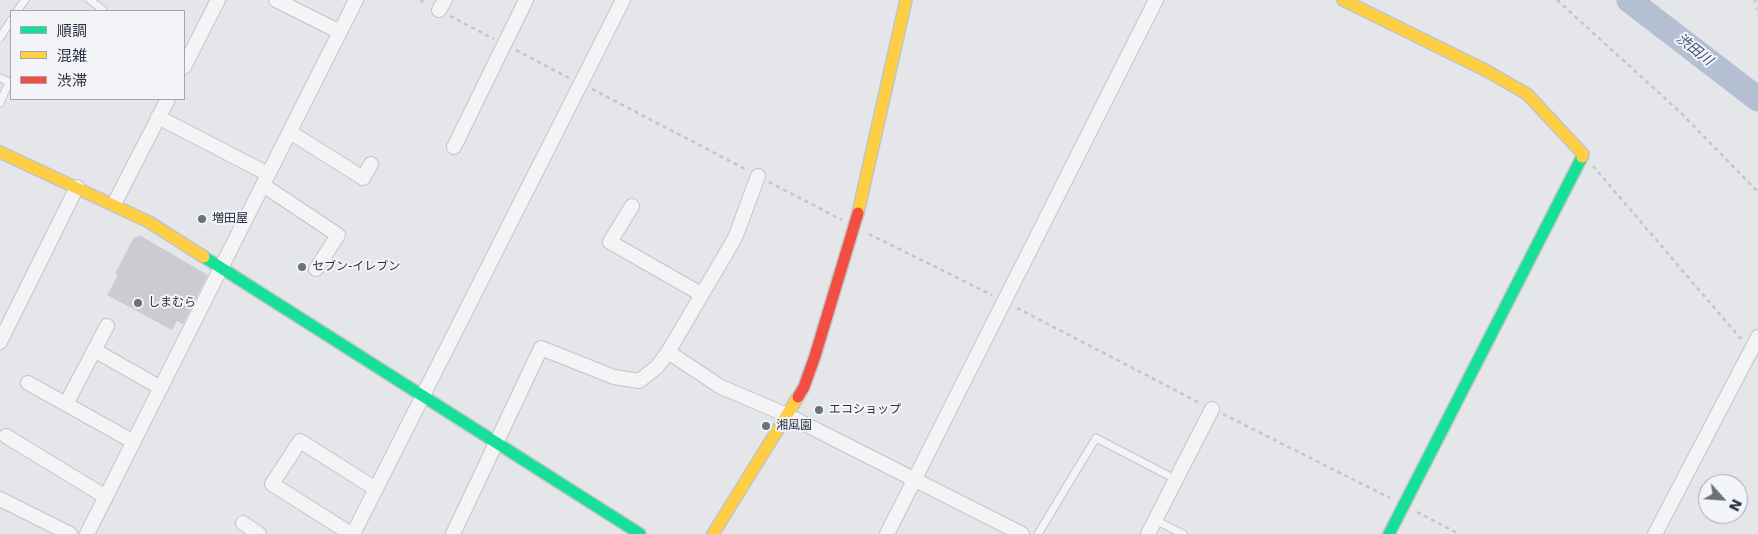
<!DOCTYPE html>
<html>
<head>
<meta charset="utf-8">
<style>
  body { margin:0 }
  #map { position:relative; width:1758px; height:534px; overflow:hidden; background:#e4e6e9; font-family:"DejaVu Sans","Noto Sans JP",sans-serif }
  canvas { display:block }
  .legend { position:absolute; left:10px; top:10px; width:175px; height:90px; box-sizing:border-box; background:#f3f4f8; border:1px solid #a3a6af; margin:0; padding:6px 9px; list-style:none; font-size:15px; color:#2c3042 }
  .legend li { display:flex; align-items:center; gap:10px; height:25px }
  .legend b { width:25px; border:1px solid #a3a6af }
  .north { position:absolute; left:1698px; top:474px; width:50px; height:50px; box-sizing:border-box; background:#f3f4f8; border:1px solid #a3a6af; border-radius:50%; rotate:116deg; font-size:14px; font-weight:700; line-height:20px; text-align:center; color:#2c3042 }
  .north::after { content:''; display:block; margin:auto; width:18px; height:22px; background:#6c707c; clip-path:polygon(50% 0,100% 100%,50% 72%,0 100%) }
</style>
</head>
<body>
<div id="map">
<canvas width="1758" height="534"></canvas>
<ul class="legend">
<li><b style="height:6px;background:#16e098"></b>順調</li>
<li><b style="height:6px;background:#ffcf43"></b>混雑</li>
<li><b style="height:6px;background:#f24e42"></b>渋滞</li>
</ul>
<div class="north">N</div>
</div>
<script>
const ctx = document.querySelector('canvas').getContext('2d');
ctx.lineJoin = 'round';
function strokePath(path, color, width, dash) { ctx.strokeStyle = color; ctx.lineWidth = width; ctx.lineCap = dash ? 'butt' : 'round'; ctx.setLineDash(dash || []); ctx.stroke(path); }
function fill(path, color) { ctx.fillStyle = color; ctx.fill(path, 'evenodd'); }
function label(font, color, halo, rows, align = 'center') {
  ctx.font = font + ' "DejaVu Sans","Noto Sans JP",sans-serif'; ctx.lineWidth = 4; ctx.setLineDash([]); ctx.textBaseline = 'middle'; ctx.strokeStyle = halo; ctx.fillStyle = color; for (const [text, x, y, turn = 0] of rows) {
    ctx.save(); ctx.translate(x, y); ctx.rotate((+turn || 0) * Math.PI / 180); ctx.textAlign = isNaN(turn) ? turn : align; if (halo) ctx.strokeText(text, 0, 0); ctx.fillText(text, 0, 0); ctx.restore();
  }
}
strokePath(new Path2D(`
  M1629,0L1758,99`), '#b4bfd2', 25);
fill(new Path2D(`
  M141,236L208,275L183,324L177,321L172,330L107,295L118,275L115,274L134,237Z`), '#caccd0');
const lane = new Path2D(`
  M90,0L103,10
  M17,11L25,0
  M0,38L11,20
  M0,78L9,82L0,103
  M1155,520L1183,534
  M1038,534L1096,438L1175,479`);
const street = new Path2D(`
  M276,0L340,32
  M439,10L445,0
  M184,67L218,0
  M158,117L268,174
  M290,132L363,178L371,164
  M454,147L526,0
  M263,185L338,235L316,269
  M114,204L168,99
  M632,206L610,242L701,294
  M0,342L77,187
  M94,350L161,388
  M668,352L721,387L787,415L1022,534
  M28,383L134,442
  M66,404L107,326
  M6,436L106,497
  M0,499L70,534
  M243,523L259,534
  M87,534L356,0
  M351,534L272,484L300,441L376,489
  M353,534L623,0
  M453,534L541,348L614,377L639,381L657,367L668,352L735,238L758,176
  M887,534L1156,0
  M1148,534L1212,409
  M1655,534L1758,337`);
const fast = new Path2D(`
  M204,257L640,534
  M1389,534L1582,157`);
const slow = new Path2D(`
  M1343,0L1485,70L1527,94L1583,154L1582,157
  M0,152L149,222L204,257
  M858,213L906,0
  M713,534L798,397`);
const jam = new Path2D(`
  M798,397L804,387L815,356L858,213`);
strokePath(lane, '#c2c4c7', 9);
strokePath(street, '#c2c4c7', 16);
strokePath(fast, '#c2c4c7', 14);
strokePath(slow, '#c2c4c7', 14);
strokePath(jam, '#c2c4c7', 14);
strokePath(new Path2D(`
  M420,0L427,4
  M1557,0L1681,113L1758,192
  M450,16L494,39
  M516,50L569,78
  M592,89L747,170
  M1593,166L1741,339
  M769,182L842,220
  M869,234L992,295
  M1017,308L1200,403
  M1223,414L1390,498
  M1417,512L1459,534`), '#c4c4c9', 2.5, [4, 4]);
strokePath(lane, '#f4f4f6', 7);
strokePath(street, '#f4f4f6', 14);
strokePath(fast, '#16e098', 11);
strokePath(slow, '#ffcf43', 11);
strokePath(jam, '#f24e42', 11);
strokePath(new Path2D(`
  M1755,0L1758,11`), '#cdced1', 4, [2.5, 5]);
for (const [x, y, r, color] of [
  [202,219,5,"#6c707c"],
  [302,267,5,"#6c707c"],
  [138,303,5,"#6c707c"],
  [819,410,5,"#6c707c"],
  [766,426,5,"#6c707c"]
]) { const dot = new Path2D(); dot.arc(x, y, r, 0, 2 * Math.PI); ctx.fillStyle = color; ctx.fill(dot); strokePath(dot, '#f3f4f8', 2); }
label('12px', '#2c3042', '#f3f4f8', [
  ["増田屋",212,219],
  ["セブン-イレブン",312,267],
  ["しまむら",148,303],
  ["エコショップ",829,410],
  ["湘風園",776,426]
], 'left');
label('italic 14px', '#384974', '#f3f4f8', [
  ["渋田川",1694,50,38]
]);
</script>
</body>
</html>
